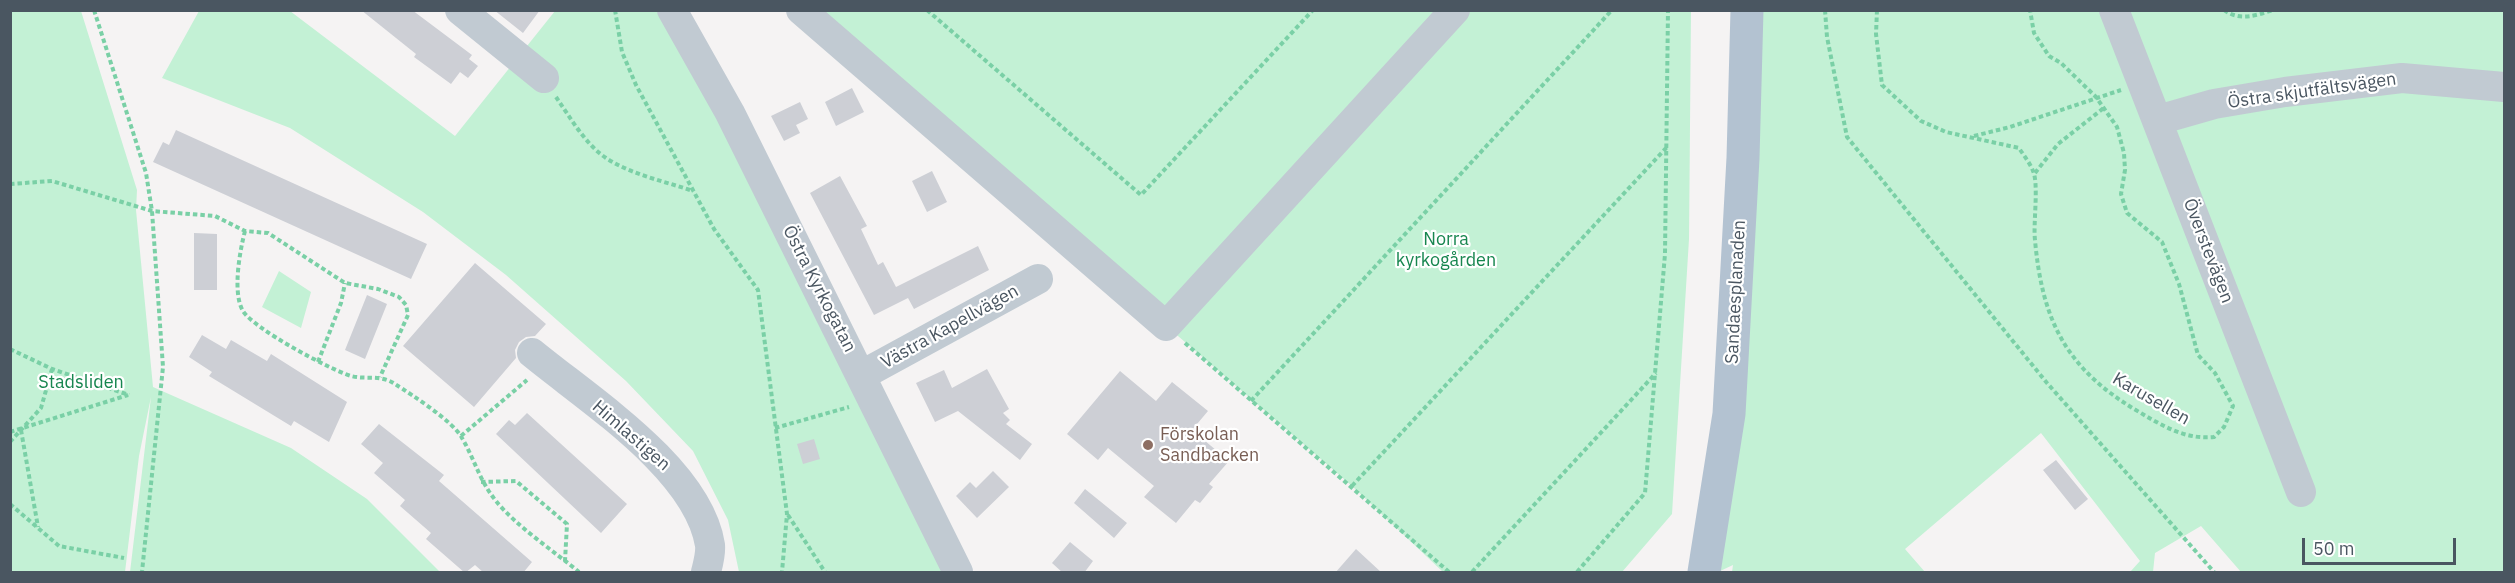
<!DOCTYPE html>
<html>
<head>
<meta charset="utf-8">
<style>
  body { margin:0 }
  #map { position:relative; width:2515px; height:583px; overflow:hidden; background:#f5f3f3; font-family:"IBM Plex Sans",sans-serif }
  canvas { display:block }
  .frame { position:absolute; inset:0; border:12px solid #4a5661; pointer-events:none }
  .scale { position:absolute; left:2302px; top:538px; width:154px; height:27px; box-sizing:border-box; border:3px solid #4a5661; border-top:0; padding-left:8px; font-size:18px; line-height:21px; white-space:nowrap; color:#4a5661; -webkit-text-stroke:4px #fff; paint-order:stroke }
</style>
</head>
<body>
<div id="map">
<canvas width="2515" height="583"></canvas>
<div class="frame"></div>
<div class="scale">50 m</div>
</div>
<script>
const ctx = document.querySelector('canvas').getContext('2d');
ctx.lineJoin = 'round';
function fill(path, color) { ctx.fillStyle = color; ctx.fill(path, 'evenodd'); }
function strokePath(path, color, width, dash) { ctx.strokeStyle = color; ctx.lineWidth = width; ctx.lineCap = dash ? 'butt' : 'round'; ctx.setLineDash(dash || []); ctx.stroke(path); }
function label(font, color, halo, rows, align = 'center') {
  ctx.font = font + ' "IBM Plex Sans",sans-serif'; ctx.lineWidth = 4.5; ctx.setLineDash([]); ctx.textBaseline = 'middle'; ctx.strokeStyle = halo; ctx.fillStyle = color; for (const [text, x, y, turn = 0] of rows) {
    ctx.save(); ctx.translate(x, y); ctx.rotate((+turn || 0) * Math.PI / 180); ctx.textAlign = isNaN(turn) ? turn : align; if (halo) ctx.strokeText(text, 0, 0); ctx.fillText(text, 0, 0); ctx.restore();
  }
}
fill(new Path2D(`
  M10,11H81L137,190L136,210L153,387L291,448L367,499L440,572H130L151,397L139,456L125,572H11Z
  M199,11H290L455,136L555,11H672L958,572H739L728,520L693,451L626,381L506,275L423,212L290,128L162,78Z
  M801,11H1691L1689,239L1672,514L1622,572H1443L1352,486Z
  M1747,11H2504V572H2241L2201,526L2155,553L2153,572H2130L2140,561L2041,433L1905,549L1925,572H1732L1733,565L1718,572Z
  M279,271L311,292L301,328L262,307Z`), '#c3f1d5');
fill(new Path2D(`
  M361,10H412L472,55L469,59L478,66L468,78L460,72L451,84L414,57L416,54Z
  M494,10H540L523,33Z
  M852,88L864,112L836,126L825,102Z
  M800,102L808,119L796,125L800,133L784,141L771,116Z
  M176,130L427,244L411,279L153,162L163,142L169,145Z
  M932,171L947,202L927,212L912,181Z
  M840,176L867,226L861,229L878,265L883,262L896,287L978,246L989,270L914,309L908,298L874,315L810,193Z
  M194,233L217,234V290H194Z
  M475,263L546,324L535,336L526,337L519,342L515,350L516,358L474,407L403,346Z
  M367,295L387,304L365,359L345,350Z
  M202,335L226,349L231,340L267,361L271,354L347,402L329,442L294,421L291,426L209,376L212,372L189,357Z
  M987,369L1009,409L1003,413L1010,420L1006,424L1032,444L1020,460L958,411L935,422L916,383L944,370L952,388Z
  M1120,371L1156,401L1172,382L1208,411L1192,430L1229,461L1209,484L1213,487L1200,503L1195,500L1176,523L1144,497L1154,486L1108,448L1098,460L1067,434Z
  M527,413L627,504L601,533L496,434L509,420L515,425Z
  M379,424L444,475L439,481L532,562L523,573H484L475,565L465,573L426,539L431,533L400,506L405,500L374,473L383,463L361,444Z
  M814,439L820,459L803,464L797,444Z
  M2056,460L2088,499L2075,510L2043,470Z
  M993,471L1009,487L977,518L956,496L970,482L976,488Z
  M1085,489L1127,523L1114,538L1074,503Z
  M1070,542L1093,561L1084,573H1063L1052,563Z
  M1356,549L1382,573H1335Z`), '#cdcfd5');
strokePath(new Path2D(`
  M94,10L146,173L152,211L163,367L142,572
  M615,10L622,52L636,85L714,229L758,290L787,514L782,572
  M927,10L1141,195L1313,10
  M1825,10L1827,37L1847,137L2047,383L2214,572
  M1877,10L1876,34L1882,85L1921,121L1946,132L2019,148C2024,156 2030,163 2033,171C2039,184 2033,224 2035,240C2042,319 2065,367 2134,409C2160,424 2183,440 2214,437L2224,427L2233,406L2215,373L2198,355L2179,284L2162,242L2127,213L2121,194L2125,170L2124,153L2117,127L2096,97L2061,63L2049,56L2034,33L2030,10
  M2224,10C2239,21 2255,16 2273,10
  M556,97C570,117 585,144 606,158C632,175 664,181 693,191
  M1974,136L2010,127L2121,90
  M2035,173L2058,144L2105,107
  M10,184L52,181L152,211L215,216L245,231L268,233L345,283L378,289L399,297L406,305L408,315L380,377
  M245,231C240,250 232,293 243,311C254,329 329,369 351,376C367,380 380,374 395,384C412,395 453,421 462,438C475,460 479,480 496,501C516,526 555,552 579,572
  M1185,343L1449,572
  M10,349L52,369L129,395
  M318,362L341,303L345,283
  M1251,401L1612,10
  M775,428L849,407
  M21,430L38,527
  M10,432L128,395
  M461,436L527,380
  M10,442L41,408L52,369
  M481,482L516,481L567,524L565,561
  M1352,486L1667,147
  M10,504L59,546L124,558
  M788,515L825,572
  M1472,572L1656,373
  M1577,572L1645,493L1665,254L1668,10`), '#7ad0a6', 4, [4.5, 3]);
strokePath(new Path2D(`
  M460,10L544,78
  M672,10L730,113L958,572
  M801,10L1166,326L1455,10
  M2114,10L2301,492
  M2158,120L2214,104L2285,92L2402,78L2504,87
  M532,353C589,400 698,469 710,545C711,554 708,564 706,572
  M862,375L1038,279`), '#c1cad2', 30);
strokePath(new Path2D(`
  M1704,572L1729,414L1743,158L1747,10`), '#b3c2d1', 33);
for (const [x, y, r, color] of [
  [1148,445,6,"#8d6e63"]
]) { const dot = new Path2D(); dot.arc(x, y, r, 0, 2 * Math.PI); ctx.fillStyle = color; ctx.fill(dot); strokePath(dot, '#fff', 2); }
label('18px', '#4a5661', '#fff', [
  ["Östra skjutfältsvägen",2312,91,-8],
  ["Överstevägen",2208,251,69],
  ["Östra Kyrkogatan",819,289,63],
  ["Sandaesplanaden",1736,292,-87],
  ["Västra Kapellvägen",950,327,-29],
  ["Karusellen",2151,399,30],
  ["Himlastigen",631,436,41]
]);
label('18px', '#17864f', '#fff', [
  ["Norra",1446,240],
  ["kyrkogården",1446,261],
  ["Stadsliden",81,383]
]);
label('18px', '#785e54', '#fff', [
  ["Förskolan",1160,435],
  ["Sandbacken",1160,456]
], 'left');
</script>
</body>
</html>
